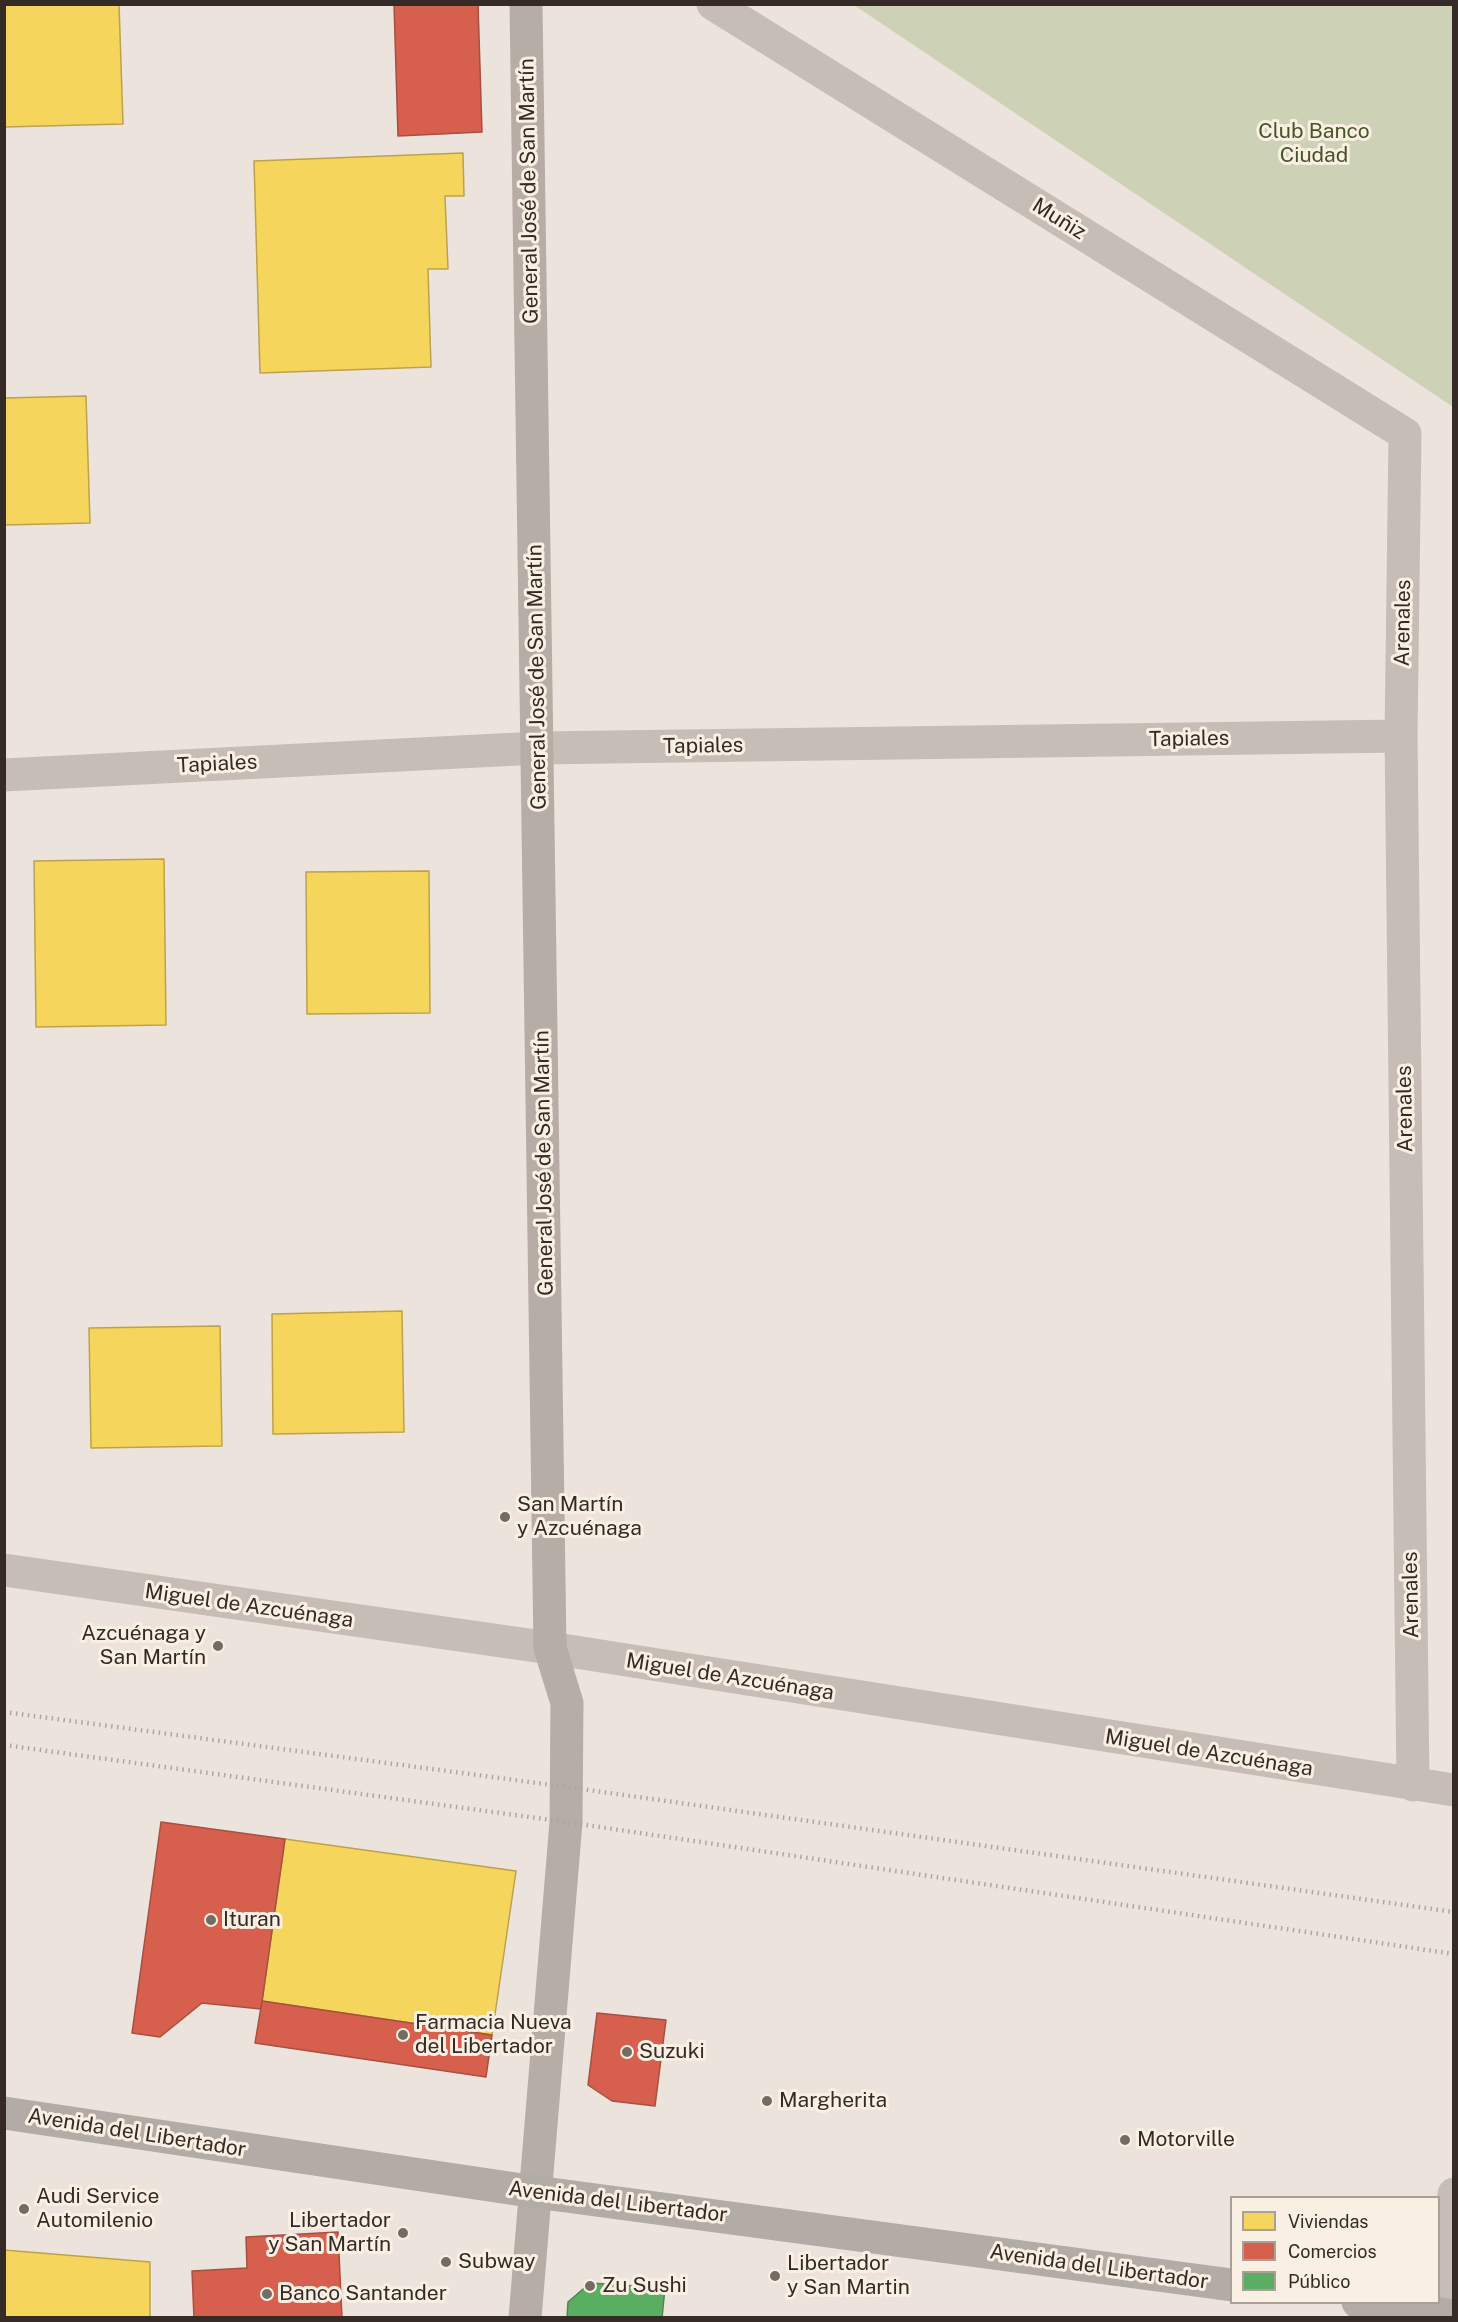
<!DOCTYPE html>
<html>
<head>
<meta charset="utf-8">
<style>
  body { margin:0 }
  #map { position:relative; width:1458px; height:2322px; overflow:hidden; background:#ece4dc; font-family:"Public Sans",sans-serif }
  canvas { display:block }
  .frame { position:absolute; inset:0; border:6px solid #352a25; pointer-events:none }
  .legend { position:absolute; left:1230px; top:2196px; width:210px; height:108px; box-sizing:border-box; background:#faefe3; border:2px solid #aba097; margin:0; padding:8px 10px; list-style:none; font-size:18px; color:#352a25 }
  .legend li { display:flex; align-items:center; gap:12px; height:30px }
  .legend b { width:30px; border:2px solid #aba097 }
</style>
</head>
<body>
<div id="map">
<canvas width="1458" height="2322"></canvas>
<div class="frame"></div>
<ul class="legend">
<li><b style="height:16px;background:#f6d55c"></b>Viviendas</li>
<li><b style="height:16px;background:#d6604d"></b>Comercios</li>
<li><b style="height:16px;background:#5aae61"></b>Público</li>
</ul>
</div>
<script>
const ctx = document.querySelector('canvas').getContext('2d');
ctx.lineJoin = 'round';
function fill(path, color) { ctx.fillStyle = color; ctx.fill(path, 'evenodd'); }
function strokePath(path, color, width, dash) { ctx.strokeStyle = color; ctx.lineWidth = width; ctx.lineCap = dash ? 'butt' : 'round'; ctx.setLineDash(dash || []); ctx.stroke(path); }
function label(font, color, halo, rows, align = 'center') {
  ctx.font = font + ' "Public Sans",sans-serif'; ctx.lineWidth = 6; ctx.setLineDash([]); ctx.textBaseline = 'middle'; ctx.strokeStyle = halo; ctx.fillStyle = color; for (const [text, x, y, turn = 0] of rows) {
    ctx.save(); ctx.translate(x, y); ctx.rotate((+turn || 0) * Math.PI / 180); ctx.textAlign = isNaN(turn) ? turn : align; if (halo) ctx.strokeText(text, 0, 0); ctx.fillText(text, 0, 0); ctx.restore();
  }
}
fill(new Path2D(`
  M854,5H1453V407Z`), '#cdd1b6');
const homes = new Path2D(`
  M4,4H119L123,124L4,127Z
  M463,153L464,196H445L448,269H428L431,367L260,373L254,161Z
  M86,396L90,523L4,525V398Z
  M164,859L166,1025L36,1027L34,861Z
  M429,871L430,1013L307,1014L306,872Z
  M402,1311L404,1432L273,1434L272,1314Z
  M220,1326L222,1446L91,1448L89,1328Z
  M285,1839L516,1871L492,2035L262,2001Z
  M4,2250L150,2262V2318H4Z`);
fill(homes, '#f6d55c');
strokePath(homes, '#bca24c', 1.5);
const shops = new Path2D(`
  M394,4H478L482,132L398,136Z
  M161,1822L285,1839L261,2009L202,2003L160,2037L132,2033Z
  M262,2001L492,2035L486,2077L255,2043Z
  M597,2013L666,2020L655,2106L612,2101L588,2085Z
  M338,2232L342,2318H194L192,2271L247,2268L246,2237Z`);
fill(shops, '#d6604d');
strokePath(shops, '#a65041', 1.5);
const public = new Path2D(`
  M590,2283L665,2288L662,2318H567L568,2302Z`);
fill(public, '#5aae61');
strokePath(public, '#4f864f', 1.5);
strokePath(new Path2D(`
  M713,4L1405,434L1401,736L1413,1785
  M4,775L538,748L1401,736
  M4,1570L550,1648L1454,1790
  M1444,2318L1454,2194`), '#c5bdb6', 33);
strokePath(new Path2D(`
  M525,2318L566,1822L567,1703L550,1648L526,4`), '#b5ada6', 33);
strokePath(new Path2D(`
  M4,2113L536,2192L1232,2285
  M1358,2302L1454,2316`), '#b3aba5', 33);
strokePath(new Path2D(`
  M4,1712L567,1787L1454,1912
  M4,1745L566,1822L1454,1954`), '#aca6a0', 4.5, [1.5, 4.5]);
for (const [x, y, r, color] of [
  [505,1517,6,"#756b65"],
  [218,1646,6,"#756b65"],
  [211,1920,6,"#756b65"],
  [403,2035,6,"#756b65"],
  [627,2052,6,"#756b65"],
  [767,2101,6,"#756b65"],
  [1125,2140,6,"#756b65"],
  [24,2209,6,"#756b65"],
  [403,2233,6,"#756b65"],
  [446,2262,6,"#756b65"],
  [775,2276,6,"#756b65"],
  [590,2286,6,"#756b65"],
  [267,2294,6,"#756b65"]
]) { const dot = new Path2D(); dot.arc(x, y, r, 0, 2 * Math.PI); ctx.fillStyle = color; ctx.fill(dot); strokePath(dot, '#faefe3', 2); }
label('21px', '#445527', '#faefe3', [
  ["Club Banco",1314,132],
  ["Ciudad",1314,156]
]);
label('21px', '#352a25', '#faefe3', [
  ["General José de San Martín",529,191,-91],
  ["Muñiz",1059,219,32],
  ["Arenales",1403,623,-89],
  ["General José de San Martín",537,677,-91],
  ["Tapiales",1189,739,-1],
  ["Tapiales",703,746,-1],
  ["Tapiales",217,764,-3],
  ["Arenales",1405,1109,-91],
  ["General José de San Martín",544,1163,-91],
  ["Arenales",1411,1595,-91],
  ["Miguel de Azcuénaga",249,1606,8],
  ["Miguel de Azcuénaga",730,1677,9],
  ["Miguel de Azcuénaga",1209,1753,9],
  ["Avenida del Libertador",137,2133,9],
  ["Avenida del Libertador",618,2202,7],
  ["Avenida del Libertador",1099,2267,8]
]);
label('21px', '#352a25', '#faefe3', [
  ["San Martín",517,1505],
  ["y Azcuénaga",517,1529],
  ["Azcuénaga y",206,1634,"right"],
  ["San Martín",206,1658,"right"],
  ["Ituran",223,1920],
  ["Farmacia Nueva",415,2023],
  ["del Libertador",415,2047],
  ["Suzuki",639,2052],
  ["Margherita",779,2101],
  ["Motorville",1137,2140],
  ["Audi Service",36,2197],
  ["Automilenio",36,2221],
  ["Libertador",391,2221,"right"],
  ["y San Martín",391,2245,"right"],
  ["Subway",458,2262],
  ["Libertador",787,2264],
  ["y San Martin",787,2288],
  ["Zu Sushi",602,2286],
  ["Banco Santander",279,2294]
], 'left');
</script>
</body>
</html>
